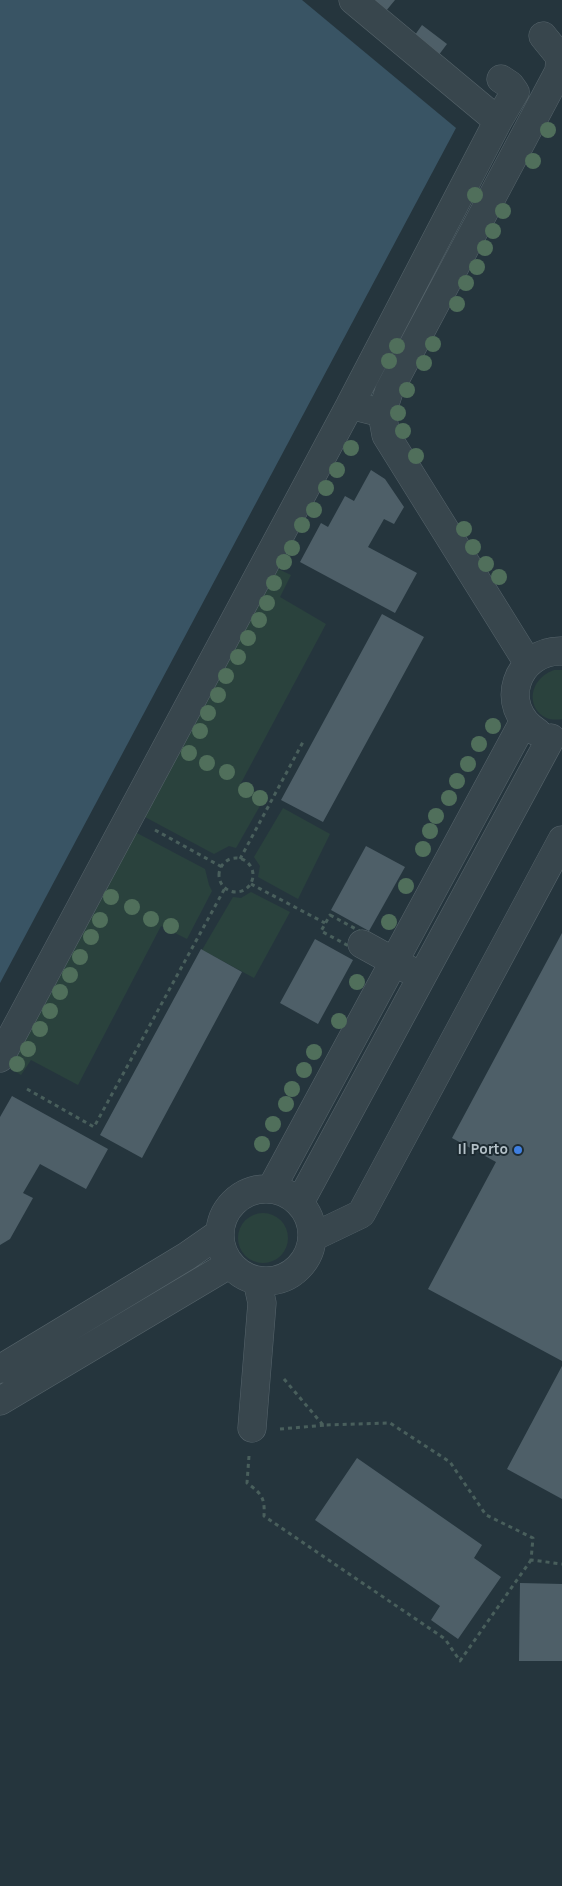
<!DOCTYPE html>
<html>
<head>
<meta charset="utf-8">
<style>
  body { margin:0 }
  canvas { display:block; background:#25353d }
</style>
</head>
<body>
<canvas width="562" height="1886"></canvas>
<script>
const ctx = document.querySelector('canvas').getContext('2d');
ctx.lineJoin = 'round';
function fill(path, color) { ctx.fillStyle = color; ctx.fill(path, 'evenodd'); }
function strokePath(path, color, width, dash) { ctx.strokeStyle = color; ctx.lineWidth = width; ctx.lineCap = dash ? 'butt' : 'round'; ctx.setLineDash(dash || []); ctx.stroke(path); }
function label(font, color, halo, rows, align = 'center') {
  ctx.font = font + ' Karla,sans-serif'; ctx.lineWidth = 4; ctx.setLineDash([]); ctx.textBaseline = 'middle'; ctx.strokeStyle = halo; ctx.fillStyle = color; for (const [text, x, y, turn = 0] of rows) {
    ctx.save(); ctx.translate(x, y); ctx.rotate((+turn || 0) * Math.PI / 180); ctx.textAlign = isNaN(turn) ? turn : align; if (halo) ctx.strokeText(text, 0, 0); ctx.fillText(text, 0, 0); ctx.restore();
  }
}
fill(new Path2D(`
  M276,568L291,575L280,597L326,624L241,783L265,797L236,848L229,846L214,854L145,817Z
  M554,670H562V719C530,725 520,683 554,670Z
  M283,808L330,834L298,899L258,877L260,866L254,857Z
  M135,832L205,869L209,885L212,891L187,939L161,926L78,1085L31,1060L21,1075L6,1066Z
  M251,892L290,912L254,978L202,950L233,897L241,898Z
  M238 1238a25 25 0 1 1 50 0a25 25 0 1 1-50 0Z`), '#2a423d');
fill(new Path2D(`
  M0,0H302L456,128L0,983Z`), '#395464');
fill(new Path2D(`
  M360,0H395L381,17Z
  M422,25L447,44L435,60L410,42Z
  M371,470L385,479L404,507L394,524L384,519L368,547L417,573L395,613L300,562L321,523L328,527L345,496L354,501Z
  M382,614L424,637L323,822L281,800Z
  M366,846L405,867L369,931L331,910Z
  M562,933V1361L428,1289L496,1162L452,1138Z
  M315,939L353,960L318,1024L280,1003Z
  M201,949L242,972L142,1158L100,1135Z
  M12,1096L108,1149L86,1189L40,1164L23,1193L33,1198L10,1239L0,1245V1117Z
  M562,1366V1499L507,1469Z
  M357,1458L482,1545L474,1558L501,1577L458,1639L431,1620L440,1606L315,1520Z
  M520,1583L562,1584V1661H519Z`), '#4e5f68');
const minor = new Path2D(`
  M498,121L515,92L510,85L501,79
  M350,405L498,121L353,0
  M528,663L386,435L382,413L389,391L559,71L560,57L543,36
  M537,732C497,707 516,650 562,651
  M362,944L411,971
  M0,1058L350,405L382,413
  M271,1189L524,721
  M220 1235a46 46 0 1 1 92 0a46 46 0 1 1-92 0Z
  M300,1202L551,738
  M313,1237L361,1214L562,840
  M0,1369L187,1256L220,1233
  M0,1401L230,1264
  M252,1428L262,1303L257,1280`);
strokePath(minor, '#56646b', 29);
strokePath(new Path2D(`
  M155,830L222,867
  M219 875a17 17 0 1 1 34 0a17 17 0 1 1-34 0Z
  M240,859L303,742
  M251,884L325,923
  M330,915L367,935L358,951L321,931Z
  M27,1089L94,1127L225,888
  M284,1379L323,1425L390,1423L450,1462L486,1515L533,1538L531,1560L562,1564
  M280,1429L327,1425
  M249,1456L247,1483C262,1494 265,1498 264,1516L445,1639L460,1661L531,1560`), '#495f5c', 3, [4, 4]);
strokePath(minor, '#38464d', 28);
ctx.fillStyle = '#506f5b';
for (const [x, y] of [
  [548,130],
  [533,161],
  [475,195],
  [503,211],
  [493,231],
  [485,248],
  [477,267],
  [466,283],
  [457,304],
  [433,344],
  [397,346],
  [389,361],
  [424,363],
  [407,390],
  [398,413],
  [403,431],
  [351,448],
  [416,456],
  [337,470],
  [326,488],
  [314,510],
  [302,525],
  [464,529],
  [473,547],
  [292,548],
  [284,562],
  [486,564],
  [499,577],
  [274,583],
  [267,603],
  [259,620],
  [248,638],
  [238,657],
  [226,676],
  [218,695],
  [208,713],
  [493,726],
  [200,731],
  [479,744],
  [189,753],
  [207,763],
  [468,764],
  [227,772],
  [457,781],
  [246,790],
  [260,798],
  [449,798],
  [436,816],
  [430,831],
  [423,849],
  [406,886],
  [111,897],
  [132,907],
  [151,919],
  [100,920],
  [389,922],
  [171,926],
  [91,937],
  [80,957],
  [70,975],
  [357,982],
  [60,992],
  [50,1011],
  [339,1021],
  [40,1029],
  [28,1049],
  [314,1052],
  [17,1064],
  [304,1070],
  [292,1089],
  [286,1104],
  [273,1124],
  [262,1144]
]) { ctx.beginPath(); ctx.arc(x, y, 8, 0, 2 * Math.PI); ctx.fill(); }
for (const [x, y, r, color] of [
  [518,1150,5,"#3f7fe0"]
]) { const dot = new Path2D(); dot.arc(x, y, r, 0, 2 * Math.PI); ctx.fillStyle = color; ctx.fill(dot); strokePath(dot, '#1d2b32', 2); }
label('bold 15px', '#b4c1c8', '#1d2b32', [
  ["Il Porto",508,1150]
], 'right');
</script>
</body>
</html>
